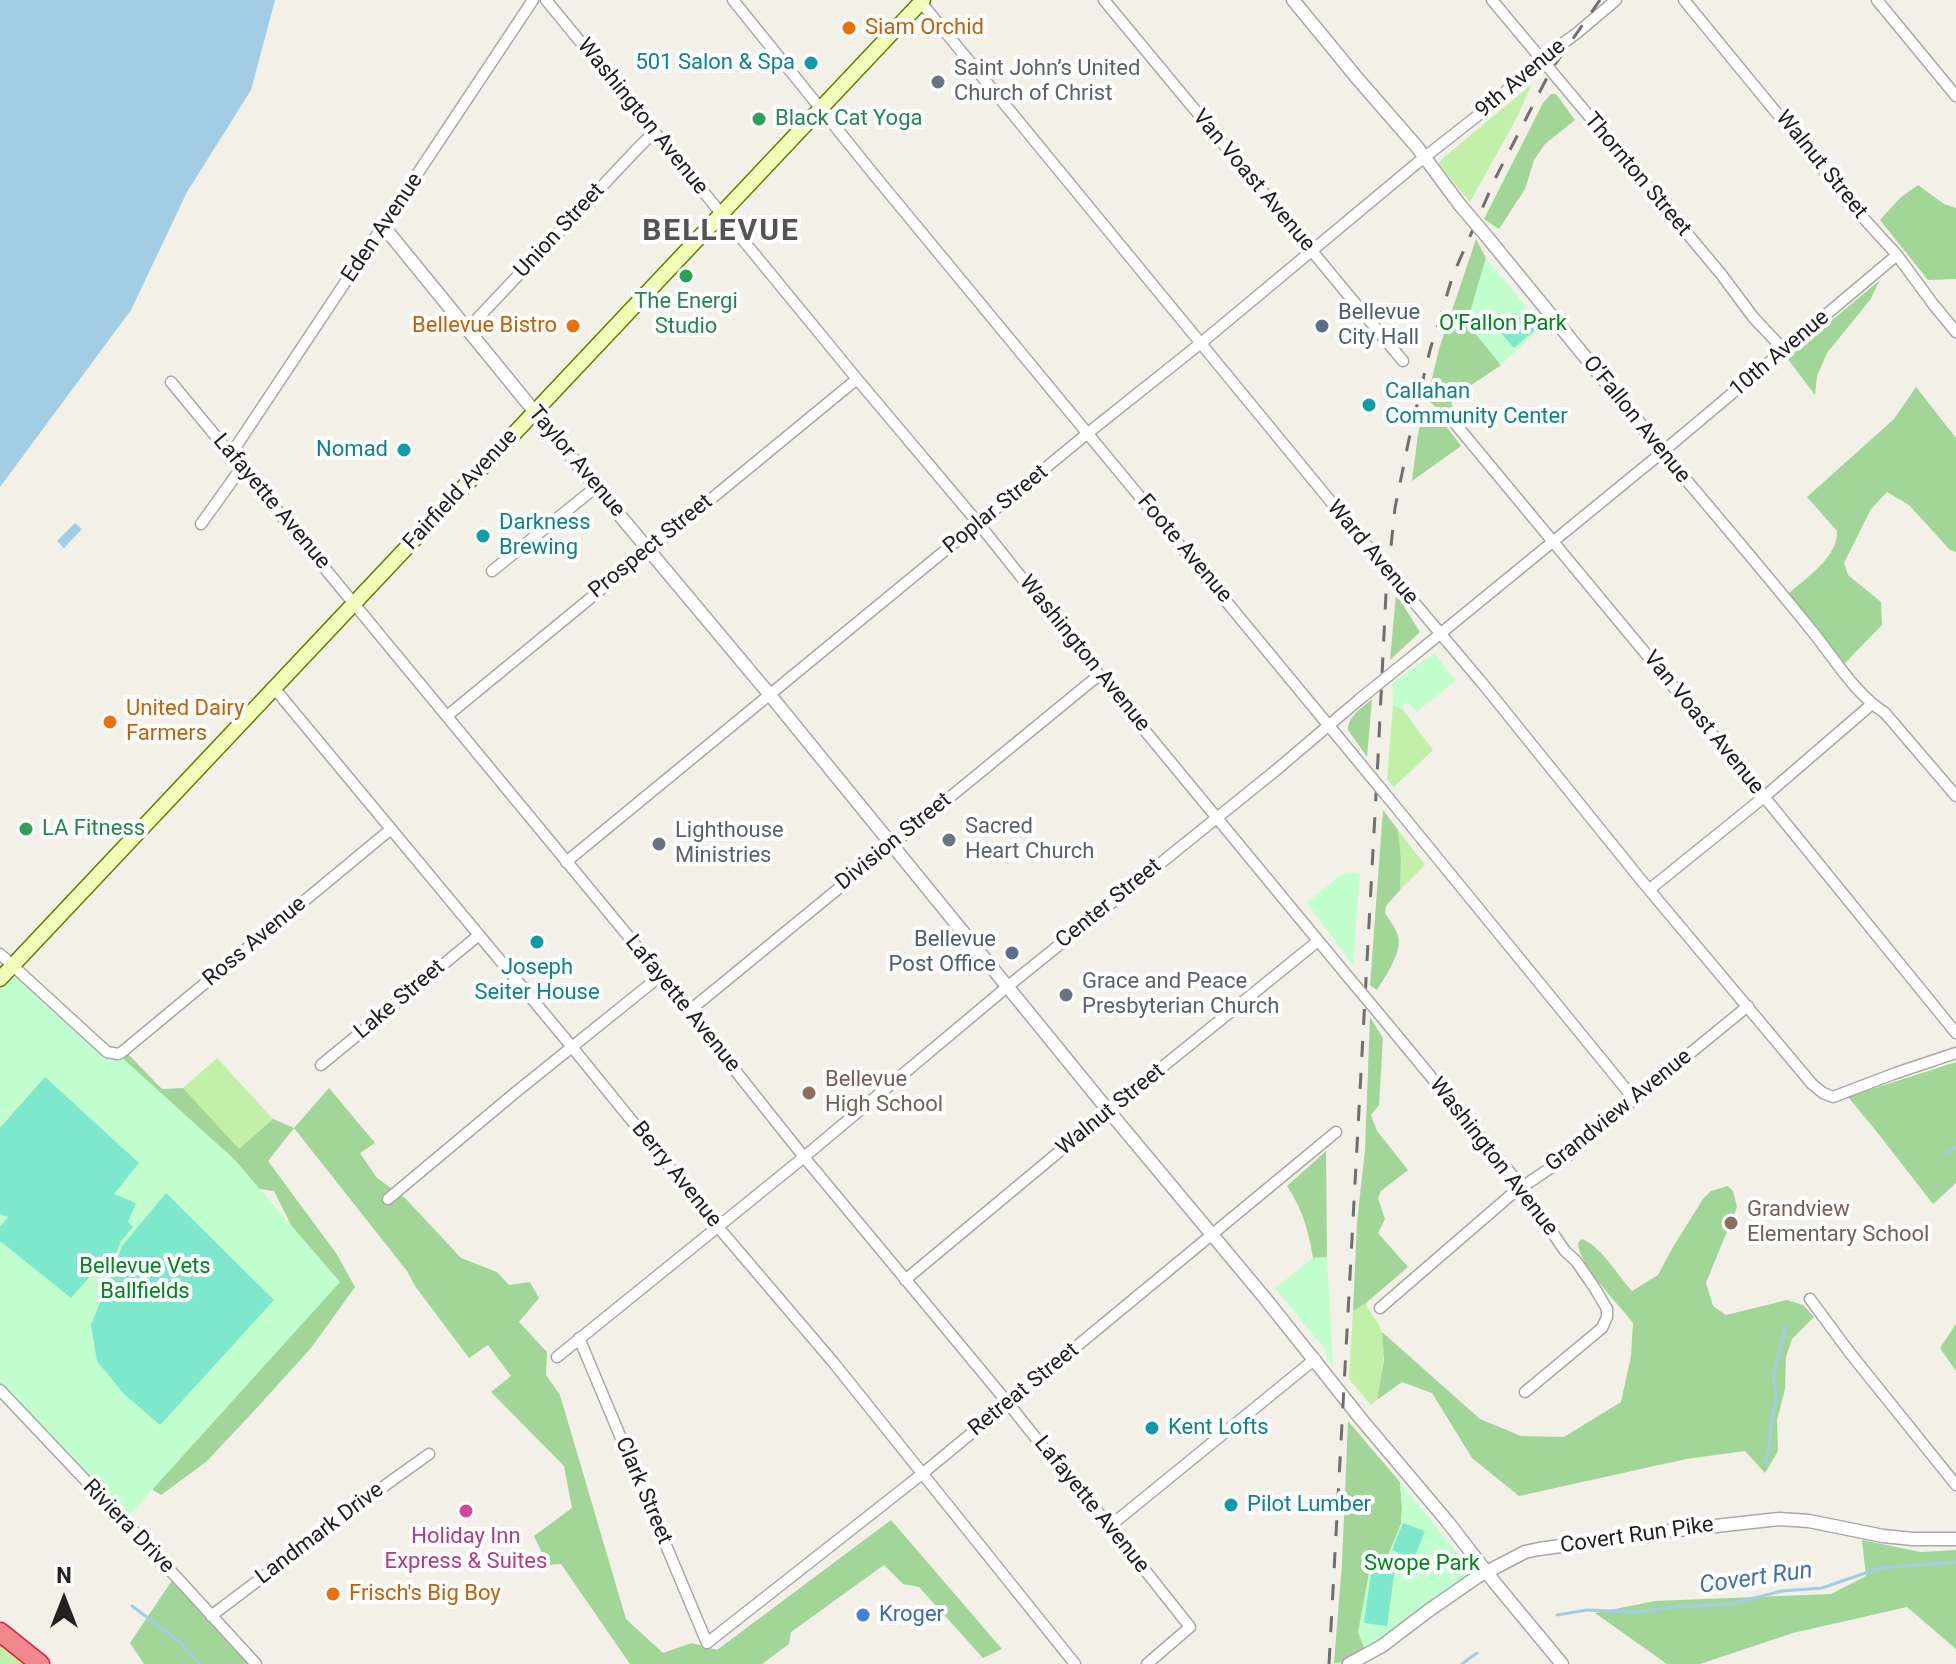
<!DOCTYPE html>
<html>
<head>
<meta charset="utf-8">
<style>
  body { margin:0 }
  #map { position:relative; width:1956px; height:1664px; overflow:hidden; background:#f2f0e7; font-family:Roboto,sans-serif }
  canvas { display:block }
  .north { position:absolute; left:24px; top:1560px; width:80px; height:80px; -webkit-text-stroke:6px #fff; paint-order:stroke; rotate:0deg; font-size:22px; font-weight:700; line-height:32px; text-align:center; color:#212121 }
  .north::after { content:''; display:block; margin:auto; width:28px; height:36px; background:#212121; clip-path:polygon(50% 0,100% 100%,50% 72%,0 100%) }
</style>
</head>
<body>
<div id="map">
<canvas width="1956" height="1664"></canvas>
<div class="north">N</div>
</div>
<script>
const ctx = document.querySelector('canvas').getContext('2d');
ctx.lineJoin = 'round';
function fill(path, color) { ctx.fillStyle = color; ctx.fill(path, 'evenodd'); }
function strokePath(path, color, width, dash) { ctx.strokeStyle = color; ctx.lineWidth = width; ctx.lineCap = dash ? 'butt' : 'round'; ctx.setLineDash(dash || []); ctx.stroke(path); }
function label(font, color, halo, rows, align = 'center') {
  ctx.font = font + ' Roboto,sans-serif'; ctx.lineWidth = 8; ctx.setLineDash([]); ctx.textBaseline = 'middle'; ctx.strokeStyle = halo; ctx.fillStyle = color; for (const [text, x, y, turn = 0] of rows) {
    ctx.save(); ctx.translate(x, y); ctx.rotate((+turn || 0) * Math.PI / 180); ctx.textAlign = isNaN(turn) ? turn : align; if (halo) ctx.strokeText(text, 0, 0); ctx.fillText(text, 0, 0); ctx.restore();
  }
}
fill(new Path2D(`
  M1532,84L1516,119L1470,202L1439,164L1443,158Z
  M1393,705L1403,710L1433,750L1394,787L1387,779Z
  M1398,830L1425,865L1400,890L1401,859Z
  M217,1058L273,1119L239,1150L183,1088Z
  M1366,1303C1369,1315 1378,1319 1381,1330C1387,1353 1381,1378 1377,1400L1371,1405L1349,1379L1353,1311Z
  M0,1639L35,1664H0Z`), '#c2f0a8');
fill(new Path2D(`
  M1551,94H1556L1575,120L1545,144L1534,160L1525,189L1499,229L1484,219L1543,103Z
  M1918,185L1944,204L1956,208V279L1928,280L1880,220L1900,198Z
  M1476,239L1486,258L1467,323L1501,365L1461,392L1451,404L1453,407L1443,414L1427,399L1439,349Z
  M1880,280L1870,300L1827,353L1817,376L1815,395L1787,358Z
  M1916,387L1956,438V552L1950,550L1909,505L1887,492L1871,509L1844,563L1848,575L1881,602L1882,625L1845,663L1788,594C1805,579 1839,556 1837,531L1807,497L1894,419Z
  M1424,407L1434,421L1443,422L1461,446L1412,481L1418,434Z
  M1396,594L1420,632L1390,660Z
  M1372,699L1367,757L1348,730C1348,716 1362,708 1372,699Z
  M1383,810L1398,830L1401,859L1400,890L1386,906L1385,913C1389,920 1396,928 1398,936C1403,951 1385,977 1377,990L1370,985Z
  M1370,1017L1383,1038L1379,1105L1371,1115L1377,1131L1408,1170L1381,1191L1378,1198L1385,1219L1378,1233L1408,1267L1366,1303L1353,1311L1357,1223L1365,1150Z
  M128,1054L162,1089L183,1088L239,1149L273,1119L294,1128L329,1088L375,1143L360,1153L377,1178L406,1199L461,1258L497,1272L509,1285L530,1282L539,1298L519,1322L547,1352L546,1375L560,1395L626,1619L663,1653L692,1643L717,1650L891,1520L1002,1649L983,1658L919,1587L903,1584L884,1565L791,1632L789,1644L762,1664H630L561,1564L548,1565L534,1536L572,1508L564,1466L491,1392L511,1376L488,1345L469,1358L415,1286L407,1271L294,1128L268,1161L336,1253L355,1287L311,1348L254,1411L206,1462L161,1495L89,1450L316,1275L274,1191L231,1185L109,1060Z
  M1956,1062V1183L1933,1204L1877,1132L1848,1097Z
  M1326,1151L1327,1257L1313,1258C1309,1232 1302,1208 1287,1186Z
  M1728,1186L1733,1191L1737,1207L1706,1283L1713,1306L1726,1315L1787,1300L1803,1305L1814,1317L1792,1339L1786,1357L1785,1389L1777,1420L1778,1451L1765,1473L1745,1451L1686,1459L1519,1496L1472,1458L1432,1393L1402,1382L1377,1400L1384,1360L1382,1332L1480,1419L1521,1436L1564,1437L1621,1402L1631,1356L1633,1323C1619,1304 1579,1266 1578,1243L1582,1239C1601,1246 1618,1276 1632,1291L1658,1275L1673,1247L1703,1199L1711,1191Z
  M1956,1324V1371L1940,1348Z
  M1348,1421L1400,1482L1402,1508L1401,1524L1387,1558L1382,1562L1365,1650L1344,1662L1334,1663L1342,1563Z
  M1862,1540L1921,1552L1956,1550V1649L1907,1607L1793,1633L1700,1664H1667L1595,1613L1655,1601L1831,1594L1866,1576Z
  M175,1576L256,1664H144L130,1643Z`), '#a2d598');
fill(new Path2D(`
  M1486,258L1542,326L1501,365L1467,323Z
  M1434,653L1456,680L1417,712L1408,703H1404L1403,710L1393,705L1392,683Z
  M1349,872L1360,873L1353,965L1307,903L1340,875Z
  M13,966L107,1052L118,1054L234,1159L340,1282L124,1521L0,1390V979Z
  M1327,1257L1333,1366L1327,1358L1324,1348L1275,1288L1313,1258Z
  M1400,1482L1471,1570L1468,1574L1365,1650L1358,1632L1371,1562H1381L1387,1558L1401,1524L1402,1507Z`), '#c1ffce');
fill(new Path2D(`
  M1524,313L1537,328L1514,348L1501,333Z
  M45,1077L139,1163L114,1194L136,1203L128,1222L133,1227L121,1241L114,1258L108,1256L71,1298L0,1241V1227L8,1217L0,1214V1128Z
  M166,1193L274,1300L160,1425L124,1394L97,1361L91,1325L122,1246Z
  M1403,1523L1425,1531L1414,1559L1392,1550Z
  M1372,1566L1395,1569L1387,1626L1364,1623Z`), '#7ee8cd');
fill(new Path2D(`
  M0,0H275L251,90L187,192L131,310L0,487Z
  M75,523L82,529L64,548L57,541Z`), '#a3cde4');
strokePath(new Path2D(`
  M1945,1153L1956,1148
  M1765,1462L1769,1449L1772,1416L1777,1396L1773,1377L1786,1326
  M132,1606L180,1642L200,1664
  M1557,1615L1587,1610L1634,1612L1675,1607L1730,1604L1782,1591L1822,1588L1880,1568L1956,1562
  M1462,1664L1477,1653`), '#a3cde4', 3);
const minor = new Path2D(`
  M546,0L857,379L979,524L1099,675L1349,978
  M733,0L875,176L1358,761
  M919,0L1373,553
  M1104,0L1403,361
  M1492,0L1721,274L1753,317L1784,350
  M1684,0L1857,211L1897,255L1933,304L1956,332
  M1877,0L1956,96
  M472,335L477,319L637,149L648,138L657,135
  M171,382L629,937L804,1157L1008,1403L1058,1466L1110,1526L1190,1627L1147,1664
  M1448,415L1753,783L1956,1033
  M1662,451C1712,511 1763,570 1812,631C1835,659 1854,693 1885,713L1956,796
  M231,454L533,0
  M201,524L242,467
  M492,571L596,487
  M1402,588L1483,684L1641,880L1812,1084L1823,1093L1833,1097L1896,1073L1956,1053
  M1413,656L1654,459L1897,255
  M274,688L572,1047L718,1227L833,1362L1075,1664
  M447,716L857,379
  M1386,795L1634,1099
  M566,862L1088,433L1201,343L1416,164L1486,109L1541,59L1577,33L1616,0
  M1650,889L1764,797L1872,704
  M0,954L107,1052L118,1054L122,1052L391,829
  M689,1011L1099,675
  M1380,1015L1517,1181L1565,1251L1576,1261L1594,1287L1607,1309V1317L1602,1328L1525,1392
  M321,1065L479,935
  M388,1199L516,1092L659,977
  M905,1280L1108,1111L1318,941
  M1810,1299L1850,1353L1956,1485
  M1380,1308L1512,1194L1565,1158L1639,1095L1748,1006
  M579,1338L707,1643L922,1474L1336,1132
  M557,1357L798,1162L1007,987L1275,771L1361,698
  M0,1390L158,1557L256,1664
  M1110,1526L1315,1359
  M211,1616L366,1499L429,1454`);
const tertiary = new Path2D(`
  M1293,0L1357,78L1417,147L1460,205
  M384,227L596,487L770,695L1103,1104L1264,1297L1361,1419L1447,1521L1495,1583L1562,1664
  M1488,238L1662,451
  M1349,1664L1382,1646L1428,1611L1477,1577L1525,1552L1539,1549L1670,1531L1779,1519L1809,1521L1883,1536L1913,1539H1956`);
const secondary = new Path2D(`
  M0,979L923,0`);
const motorway = new Path2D(`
  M0,1632L40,1664`);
strokePath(minor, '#a8a8a8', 13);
strokePath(tertiary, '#a8a8a8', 15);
strokePath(secondary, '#618000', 17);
strokePath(motorway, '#ed1744', 21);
strokePath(minor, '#fff', 10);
strokePath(tertiary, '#fff', 12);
strokePath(secondary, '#f2ffb8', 14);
strokePath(motorway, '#f0888d', 18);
strokePath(new Path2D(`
  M1329,1664L1378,758L1386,593L1395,508L1409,439L1430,350L1453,275L1496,177L1551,70L1600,0`), '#6f6f6f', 3, [16, 16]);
const minorBridge = new Path2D(`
  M1373,553L1402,588
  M1361,698L1413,656
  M1358,761L1386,795
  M1349,978L1380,1015`);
const tertiaryBridge = new Path2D(`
  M1460,205L1488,238`);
strokePath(minorBridge, '#a8a8a8', 13, []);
strokePath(tertiaryBridge, '#a8a8a8', 15, []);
strokePath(minorBridge, '#fff', 10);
strokePath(tertiaryBridge, '#fff', 12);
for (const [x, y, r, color] of [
  [849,28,8,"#e8710a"],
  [811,63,8,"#0f9aa8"],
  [938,82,8,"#6b7280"],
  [759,119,8,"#2e9e5b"],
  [686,276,8,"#2e9e5b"],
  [573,326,8,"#e8710a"],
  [1322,326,8,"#5c6f8a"],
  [1369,405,8,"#0f9aa8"],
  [404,450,8,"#0f9aa8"],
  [483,536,8,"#0f9aa8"],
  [110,722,8,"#e8710a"],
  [26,829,8,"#2e9e5b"],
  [949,840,8,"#6b7280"],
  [659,844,8,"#6b7280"],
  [537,942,8,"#0f9aa8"],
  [1012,953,8,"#5c6f8a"],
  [1066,995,8,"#6b7280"],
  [809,1093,8,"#8d6e63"],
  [1731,1223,8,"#8d6e63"],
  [1152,1428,8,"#0f9aa8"],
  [1231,1505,8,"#0f9aa8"],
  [466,1511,8,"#d1479c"],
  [333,1594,8,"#e8710a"],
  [863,1615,8,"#3f7fe0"]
]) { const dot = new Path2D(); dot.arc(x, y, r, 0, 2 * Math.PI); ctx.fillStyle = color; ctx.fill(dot); strokePath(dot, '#fff', 3); }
label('22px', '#c56008', '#fff', [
  ["Siam Orchid",865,28],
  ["Bellevue Bistro",557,326,"right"],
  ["United Dairy",126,709],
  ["Farmers",126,734],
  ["Frisch's Big Boy",349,1594]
], 'left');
label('22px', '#0d838f', '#fff', [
  ["501 Salon & Spa",795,63,"right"],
  ["Callahan",1385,392],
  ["Community Center",1385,417],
  ["Nomad",388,450,"right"],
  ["Darkness",499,523],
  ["Brewing",499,548],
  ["Joseph",537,968,"center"],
  ["Seiter House",537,993,"center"],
  ["Kent Lofts",1168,1428],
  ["Pilot Lumber",1247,1505]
], 'left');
label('22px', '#5b616d', '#fff', [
  ["Saint John’s United",954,69],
  ["Church of Christ",954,94],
  ["Sacred",965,827],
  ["Heart Church",965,852],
  ["Lighthouse",675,831],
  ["Ministries",675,856],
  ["Grace and Peace",1082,982],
  ["Presbyterian Church",1082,1007]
], 'left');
label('22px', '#212121', '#fff', [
  ["9th Avenue",1521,79,-40],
  ["Washington Avenue",642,117,51],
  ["Walnut Street",1821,165,51],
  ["Thornton Street",1637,175,50],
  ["Van Voast Avenue",1253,181,50],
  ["Eden Avenue",383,228,-56],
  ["Union Street",560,231,-47],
  ["10th Avenue",1780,354,-40],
  ["O’Fallon Avenue",1636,420,51],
  ["Taylor Avenue",576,462,50],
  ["Fairfield Avenue",461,490,-47],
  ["Lafayette Avenue",271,502,50],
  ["Poplar Street",996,510,-39],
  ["Prospect Street",651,547,-39],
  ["Foote Avenue",1184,549,50],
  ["Ward Avenue",1372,553,50],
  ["Washington Avenue",1084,654,51],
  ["Van Voast Avenue",1703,723,51],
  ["Division Street",894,842,-39],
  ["Center Street",1109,904,-39],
  ["Ross Avenue",255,942,-40],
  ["Lake Street",400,1000,-40],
  ["Lafayette Avenue",682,1004,51],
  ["Walnut Street",1111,1110,-39],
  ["Grandview Avenue",1619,1111,-39],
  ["Washington Avenue",1493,1157,52],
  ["Berry Avenue",676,1175,51],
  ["Retreat Street",1024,1390,-39],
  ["Clark Street",643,1491,67],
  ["Lafayette Avenue",1091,1505,51],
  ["Riviera Drive",128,1527,46],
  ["Landmark Drive",320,1534,-37],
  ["Covert Run Pike",1637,1536,-8]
]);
label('22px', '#27864d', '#fff', [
  ["Black Cat Yoga",775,119],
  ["The Energi",686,302,"center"],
  ["Studio",686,327,"center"],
  ["LA Fitness",42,829]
], 'left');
label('22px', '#4e5e75', '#fff', [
  ["Bellevue",1338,313],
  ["City Hall",1338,338],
  ["Bellevue",996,940,"right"],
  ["Post Office",996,965,"right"]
], 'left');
label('22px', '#01871e', '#fff', [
  ["O'Fallon Park",1503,324],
  ["Bellevue Vets",145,1267],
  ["Ballfields",145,1292],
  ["Swope Park",1422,1564]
]);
label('22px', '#785e54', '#fff', [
  ["Bellevue",825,1080],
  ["High School",825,1105],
  ["Grandview",1747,1210],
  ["Elementary School",1747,1235]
], 'left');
label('22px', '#b23c85', '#fff', [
  ["Holiday Inn",466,1537],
  ["Express & Suites",466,1562]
]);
label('22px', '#366cbe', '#fff', [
  ["Kroger",879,1615]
], 'left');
label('italic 24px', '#426fbc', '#fff', [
  ["Covert Run",1756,1579,-8]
]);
ctx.letterSpacing = '2px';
label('bold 30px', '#545454', '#fff', [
  ["BELLEVUE",721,232]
]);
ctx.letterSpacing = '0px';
</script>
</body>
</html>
